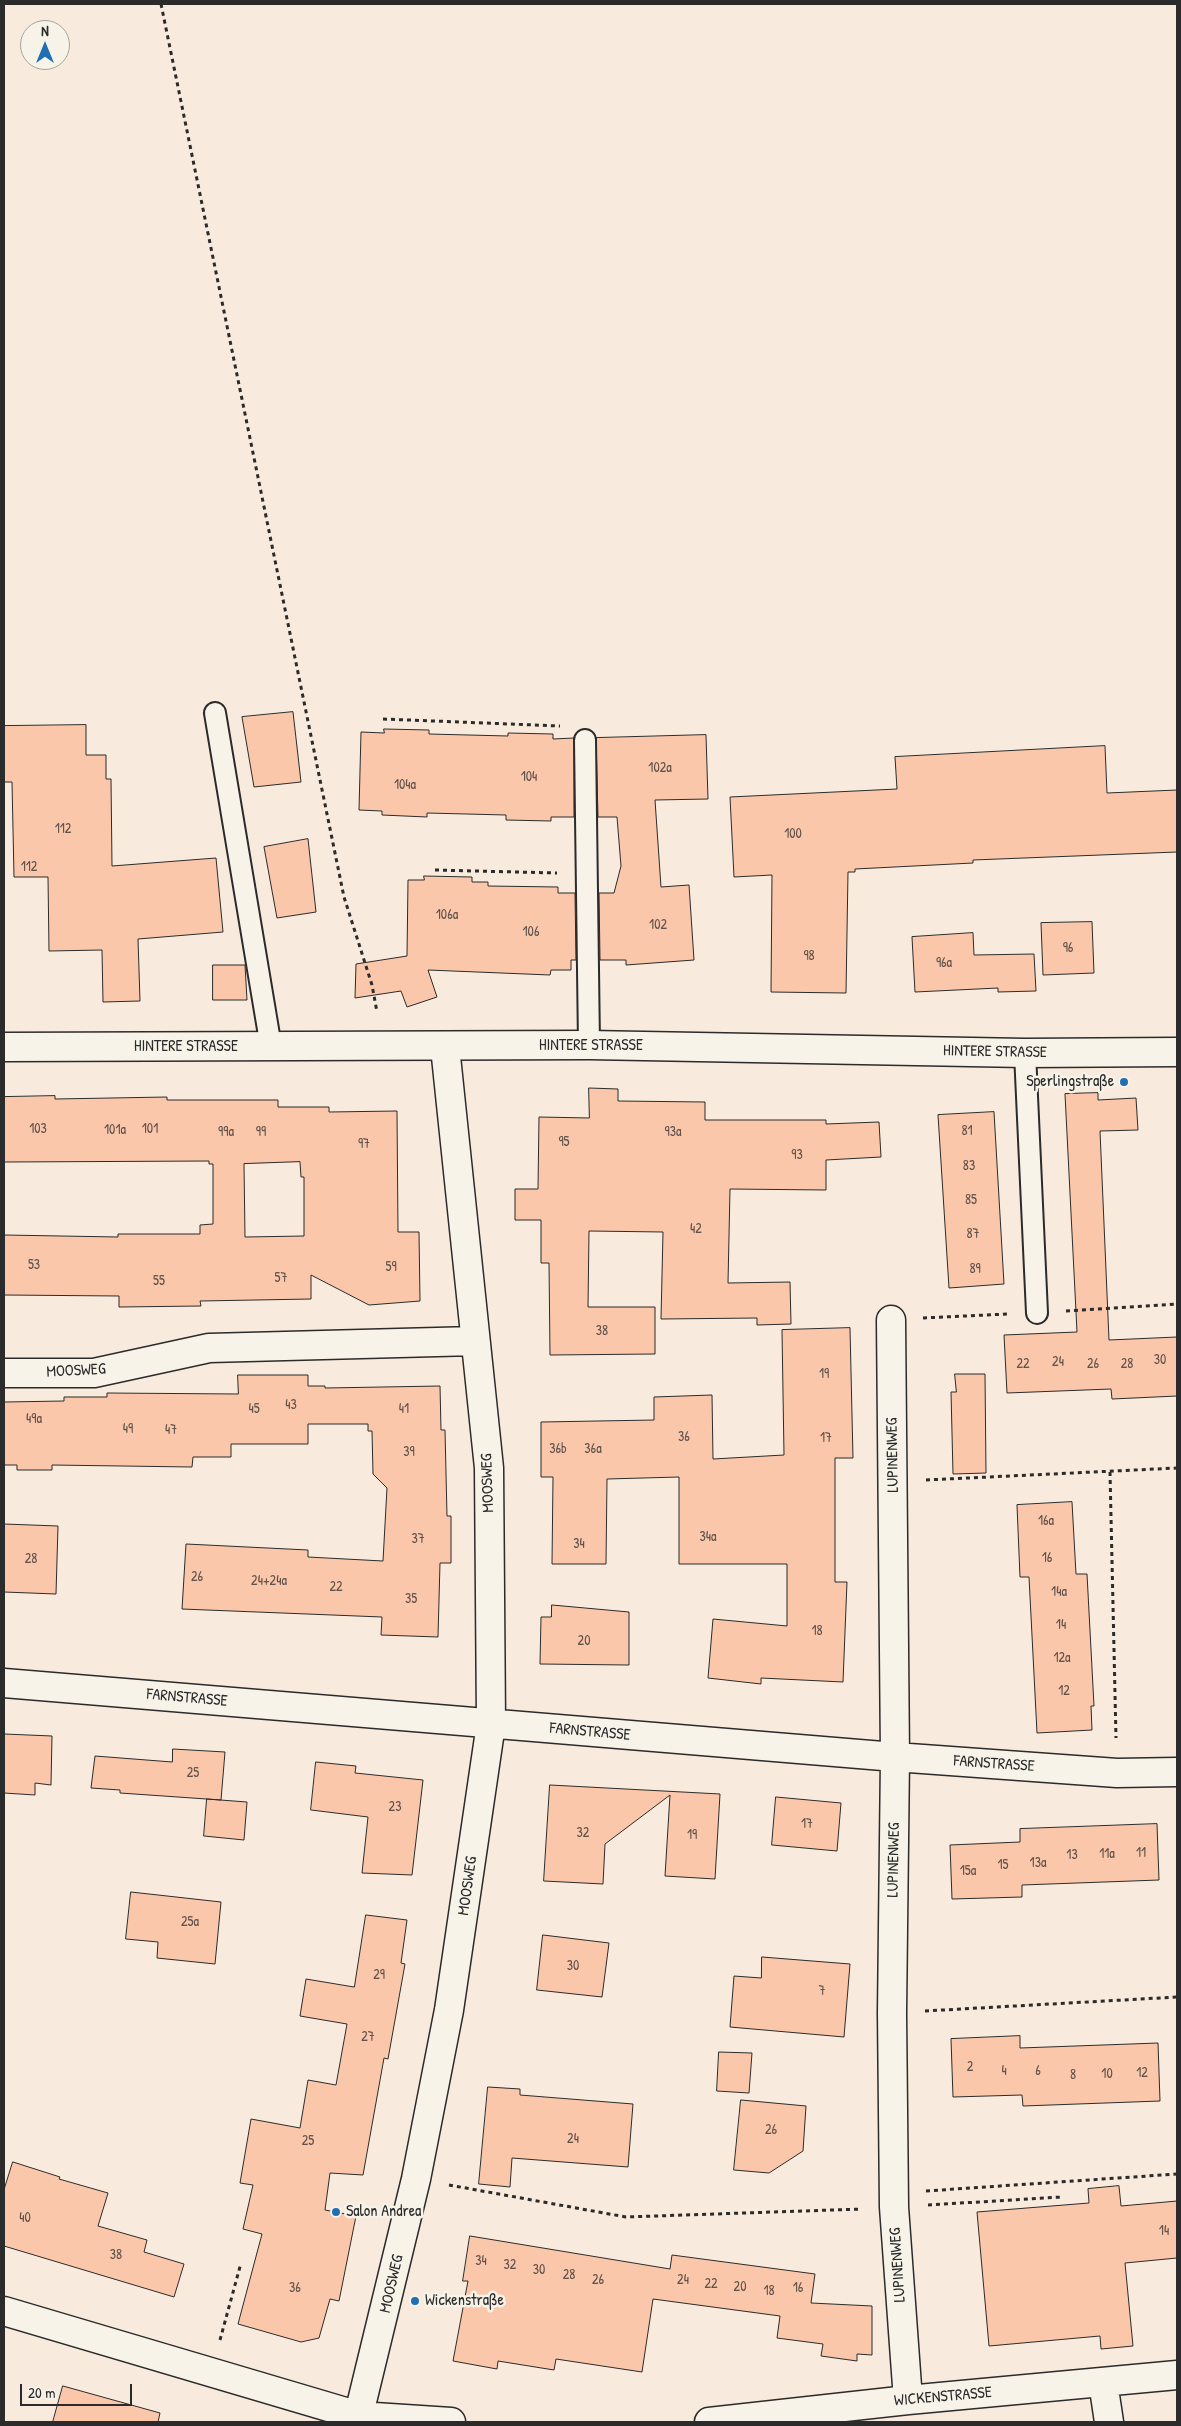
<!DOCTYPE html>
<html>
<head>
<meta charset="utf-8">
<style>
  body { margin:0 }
  #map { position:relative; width:1181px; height:2426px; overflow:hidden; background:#f8eadc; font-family:"Patrick Hand",sans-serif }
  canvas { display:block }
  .frame { position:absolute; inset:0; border:5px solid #2b2b2b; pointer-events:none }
  .north { position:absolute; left:20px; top:20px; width:50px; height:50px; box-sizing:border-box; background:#f7f3e8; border:1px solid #a5a39c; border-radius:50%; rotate:0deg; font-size:14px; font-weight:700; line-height:20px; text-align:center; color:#2b2b2b }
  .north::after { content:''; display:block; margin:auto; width:18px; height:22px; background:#1f6fb2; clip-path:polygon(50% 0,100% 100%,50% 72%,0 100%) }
  .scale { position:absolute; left:20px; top:2384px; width:112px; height:22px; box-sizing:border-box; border:2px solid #2b2b2b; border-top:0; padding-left:6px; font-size:15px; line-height:18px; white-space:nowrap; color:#2b2b2b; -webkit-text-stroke:4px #f7f3e8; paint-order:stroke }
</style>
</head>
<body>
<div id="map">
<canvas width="1181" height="2426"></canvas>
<div class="frame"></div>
<div class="north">N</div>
<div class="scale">20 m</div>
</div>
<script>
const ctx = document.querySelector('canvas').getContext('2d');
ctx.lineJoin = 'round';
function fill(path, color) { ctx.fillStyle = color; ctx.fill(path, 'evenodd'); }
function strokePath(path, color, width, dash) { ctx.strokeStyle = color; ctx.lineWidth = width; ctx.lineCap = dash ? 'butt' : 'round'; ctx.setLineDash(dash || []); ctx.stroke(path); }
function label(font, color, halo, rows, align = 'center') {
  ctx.font = font + ' "Patrick Hand",sans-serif'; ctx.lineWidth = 5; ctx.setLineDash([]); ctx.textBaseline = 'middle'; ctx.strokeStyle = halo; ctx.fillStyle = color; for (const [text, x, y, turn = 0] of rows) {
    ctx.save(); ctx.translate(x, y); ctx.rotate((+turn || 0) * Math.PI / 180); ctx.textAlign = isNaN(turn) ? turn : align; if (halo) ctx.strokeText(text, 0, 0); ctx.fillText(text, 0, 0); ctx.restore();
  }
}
const building = new Path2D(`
  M293,712L301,782L254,787L242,717Z
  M86,725V755H106V779H111L112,866L216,858L223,932L138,939L140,1001L103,1002L102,950L49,951L48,877H14L12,782H4V726Z
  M384,729L429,730V734L508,736V733L553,734V739L574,738V817H551V821L506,820V815L427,813V817L382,815V811L359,810L361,732L384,733Z
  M706,735L708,799L655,800L661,887L689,885L694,960L626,965V960H600L599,893H614L621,866L617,817H598L596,738Z
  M1105,746L1107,793L1177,790V852L973,860V863L855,869V872H848L846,993L771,992L772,875L734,877L730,797L897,789L895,757Z
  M308,839L316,912L277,918L264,847Z
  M424,876L472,877V882H488V886L558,887V893H575L576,960H571V970H551L550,975L428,970L437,997L407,1007L401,991L355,998L356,964L407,956L408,880H424Z
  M1092,922L1094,973L1043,975L1041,923Z
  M973,933L974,955L1034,954L1036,991L998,992V988L915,992L912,937Z
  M213,965H245L247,1000H213Z
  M589,1088L618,1089V1101L705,1102V1120H826V1124L879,1122L881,1157L826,1160V1190L730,1189L728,1283L790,1282L791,1324L757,1325V1318L661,1319L663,1232L589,1231L588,1307H655V1354L550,1355L549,1263H541V1220H515V1189H538L539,1117L589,1118Z
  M1098,1093V1100L1136,1098L1138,1130L1100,1131L1109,1340L1177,1337V1396L1112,1399L1111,1389L1007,1393L1004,1335L1077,1332L1065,1094Z
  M55,1096V1099L167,1097V1100H278V1107H329V1112L397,1111L398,1232H419L420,1301L369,1305L311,1275V1299L200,1301L201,1306L119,1307V1296L4,1295V1235L118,1237V1234H200V1225L213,1224V1164H209V1161L4,1162V1097ZM300,1162L301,1177H304V1236L245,1237L244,1164Z
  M994,1112L1004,1284L949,1288L938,1115Z
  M850,1328L853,1458H835V1582H847L843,1682L761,1678V1684L708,1678L713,1619L787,1626V1564H679V1477L607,1479L606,1564H552L553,1477H541V1422L654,1420V1397L712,1395L713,1459L784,1455L782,1330Z
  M955,1374H985L986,1473L953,1474L951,1392H956Z
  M238,1375H308V1386H325V1388L440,1386L441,1430H445L447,1516H451V1563H440L438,1637L381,1635L382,1617L182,1609L186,1544L308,1550V1557L383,1561L387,1488L373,1474L372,1431H368V1424H308V1444H231V1457H193L192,1467L52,1465V1470H17V1465H4V1402L64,1401V1397H107V1393L238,1394Z
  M1072,1502L1076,1574H1087L1094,1706H1091L1092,1730L1037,1733L1029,1577H1020L1017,1505Z
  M4,1524L58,1526L56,1594L4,1592Z
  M552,1605L629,1612V1665L540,1664L541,1617H551Z
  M4,1734L52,1736L51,1785L35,1783V1795L4,1793Z
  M173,1749L225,1752L221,1800L120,1793V1790L91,1788L95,1756L172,1762Z
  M316,1762L356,1766L355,1773L423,1780L412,1875L362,1873L368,1817L311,1810Z
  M550,1785L720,1794L715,1879L665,1876L670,1795L605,1844L603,1884L544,1881Z
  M776,1797L841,1803L837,1851L772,1845Z
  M207,1799L247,1802L244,1840L204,1836Z
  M1157,1824L1159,1880L1022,1885V1897L952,1899L950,1845L1020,1842V1829Z
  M131,1892L221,1902L215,1964L157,1958L158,1942L126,1939Z
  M366,1915L407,1920L401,1963L405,1964L388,2059L384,2058L363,2175L330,2173L325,2210L356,2216L339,2301L330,2299L319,2338L301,2342L238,2324L262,2234L243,2229L253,2185L240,2183L251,2119L300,2128L308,2080L336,2085L347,2024L300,2016L306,1979L354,1987Z
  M543,1935L609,1943L602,1997L537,1990Z
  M762,1957L850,1964L844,2037L730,2027L734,1976L761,1978Z
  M1020,2036V2048L1158,2043L1160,2101L1023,2106L1022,2095L953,2097L951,2039Z
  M719,2052L752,2053L749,2093L717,2091Z
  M488,2087L520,2089V2095L633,2104L628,2167L512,2158L510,2187L479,2184Z
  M741,2100L806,2106L803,2151L769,2173L734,2170Z
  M13,2162L60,2177L59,2179L108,2193L98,2226L147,2240L144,2252L184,2264L174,2297L4,2246V2190Z
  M1119,2186L1121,2206L1177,2201V2258L1125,2263L1133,2346L1101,2349L1100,2336L989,2346L977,2212L1089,2203L1088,2189Z
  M470,2236L670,2269L672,2255L815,2274L811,2303L872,2306V2355L857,2354V2361L821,2356L823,2344L777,2338L780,2316L653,2299L642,2372L556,2359L554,2370L498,2361L497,2369L453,2361L468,2281H463Z
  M63,2386L160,2413L158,2422H53Z`);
fill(building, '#fbc7ab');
strokePath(building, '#2b2b2b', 1);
const service = new Path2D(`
  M215,713L271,1047
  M585,740L589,1045
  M1025,1053L1037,1313`);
const minor = new Path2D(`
  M891,1320L895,1757L892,2013L894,2207L908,2400
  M4,1373H94L209,1348L475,1341
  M4,1683L895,1757L1117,1773L1177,1772
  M4,2311L359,2416L451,2422
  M1103,2382L1109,2422
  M357,2422L416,2179L449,2010L491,1724L489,1468L445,1047
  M709,2422L908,2400L1177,2375`);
const tertiary = new Path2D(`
  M4,1047L589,1045L1025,1053L1177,1052`);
strokePath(service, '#2b2b2b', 24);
strokePath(minor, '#2b2b2b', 31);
strokePath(tertiary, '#2b2b2b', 31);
strokePath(new Path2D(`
  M161,4L344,897L372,985L377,1012
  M383,719L560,726
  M435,870L557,873
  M1066,1311L1177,1304
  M923,1318L1007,1314
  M1110,1472L1116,1738
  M926,1480L1177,1468
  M925,2011L1177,1997
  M449,2185L626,2217L862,2209
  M926,2191L1177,2174
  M928,2205L1062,2197
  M220,2340L241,2263`), '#2b2b2b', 3, [4, 4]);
strokePath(service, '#f7f3e8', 20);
strokePath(minor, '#f7f3e8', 28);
strokePath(tertiary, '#f7f3e8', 28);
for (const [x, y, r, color] of [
  [1124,1082,5,"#1f6fb2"],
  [336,2212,5,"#1f6fb2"],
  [415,2301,5,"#1f6fb2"]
]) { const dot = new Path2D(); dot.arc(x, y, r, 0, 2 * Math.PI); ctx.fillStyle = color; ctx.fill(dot); strokePath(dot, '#f7f3e8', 2); }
label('14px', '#5f524b', null, [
  ["102a",660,768],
  ["104",529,777],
  ["104a",405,785],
  ["112",63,829],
  ["100",793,834],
  ["112",29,867],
  ["106a",447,915],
  ["102",658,925],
  ["106",531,932],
  ["96",1068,948],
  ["98",809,956],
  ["96a",944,963],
  ["103",38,1129],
  ["101",150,1129],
  ["101a",115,1130],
  ["81",967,1131],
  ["99a",226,1132],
  ["99",261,1132],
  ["93a",673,1132],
  ["95",564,1142],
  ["97",364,1144],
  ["93",797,1155],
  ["83",969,1166],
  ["85",971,1200],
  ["42",696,1229],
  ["87",973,1234],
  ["53",34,1265],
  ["59",391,1267],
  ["89",975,1269],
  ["57",281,1278],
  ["55",159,1281],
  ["38",602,1331],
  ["30",1160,1360],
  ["24",1058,1362],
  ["22",1023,1364],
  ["26",1093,1364],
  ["28",1127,1364],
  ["19",824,1374],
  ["43",291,1405],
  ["45",254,1409],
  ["41",404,1409],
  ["49a",34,1419],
  ["49",128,1429],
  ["47",171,1430],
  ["36",684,1437],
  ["17",826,1438],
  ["36b",558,1449],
  ["36a",593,1449],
  ["39",409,1452],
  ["16a",1046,1521],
  ["34a",708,1537],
  ["37",418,1539],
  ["34",579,1544],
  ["16",1047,1558],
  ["28",31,1559],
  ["26",197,1577],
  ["24+24a",269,1581],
  ["22",336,1587],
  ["14a",1059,1592],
  ["35",411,1599],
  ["14",1061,1625],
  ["18",817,1631],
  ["20",584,1641],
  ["12a",1062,1658],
  ["12",1064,1691],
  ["25",193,1773],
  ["23",395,1807],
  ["17",807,1824],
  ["32",583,1833],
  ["19",692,1835],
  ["11",1141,1853],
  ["11a",1107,1854],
  ["13",1072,1855],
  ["13a",1038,1863],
  ["15",1003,1865],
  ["15a",968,1871],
  ["25a",190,1922],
  ["30",573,1966],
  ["29",379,1975],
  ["7",822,1991],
  ["27",368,2037],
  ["2",970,2067],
  ["4",1004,2071],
  ["6",1038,2071],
  ["12",1142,2073],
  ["10",1107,2074],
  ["8",1073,2075],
  ["26",771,2130],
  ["24",573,2139],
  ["25",308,2141],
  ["40",25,2218],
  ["14",1164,2231],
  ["38",116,2255],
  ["34",481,2261],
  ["32",510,2265],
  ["30",539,2270],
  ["28",569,2275],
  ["26",598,2280],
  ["24",683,2280],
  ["22",711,2284],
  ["20",740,2287],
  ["36",295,2288],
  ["16",798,2288],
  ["18",769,2291]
]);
label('16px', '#2b2b2b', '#f7f3e8', [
  ["HINTERE STRASSE",591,1046],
  ["HINTERE STRASSE",186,1047],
  ["HINTERE STRASSE",995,1052,1],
  ["MOOSWEG",76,1371,-3],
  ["LUPINENWEG",893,1455,-91],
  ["MOOSWEG",488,1483,-92],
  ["FARNSTRASSE",187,1698,5],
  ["FARNSTRASSE",590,1732,5],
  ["FARNSTRASSE",994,1764,4],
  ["LUPINENWEG",894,1860,-89],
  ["MOOSWEG",468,1886,-82],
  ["LUPINENWEG",898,2265,-94],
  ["MOOSWEG",392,2284,-77],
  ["WICKENSTRASSE",943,2397,-5]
]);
label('16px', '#2b2b2b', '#f7f3e8', [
  ["Sperlingstraße",1114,1082,"right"],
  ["Salon Andrea",346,2212],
  ["Wickenstraße",425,2301]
], 'left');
</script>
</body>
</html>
